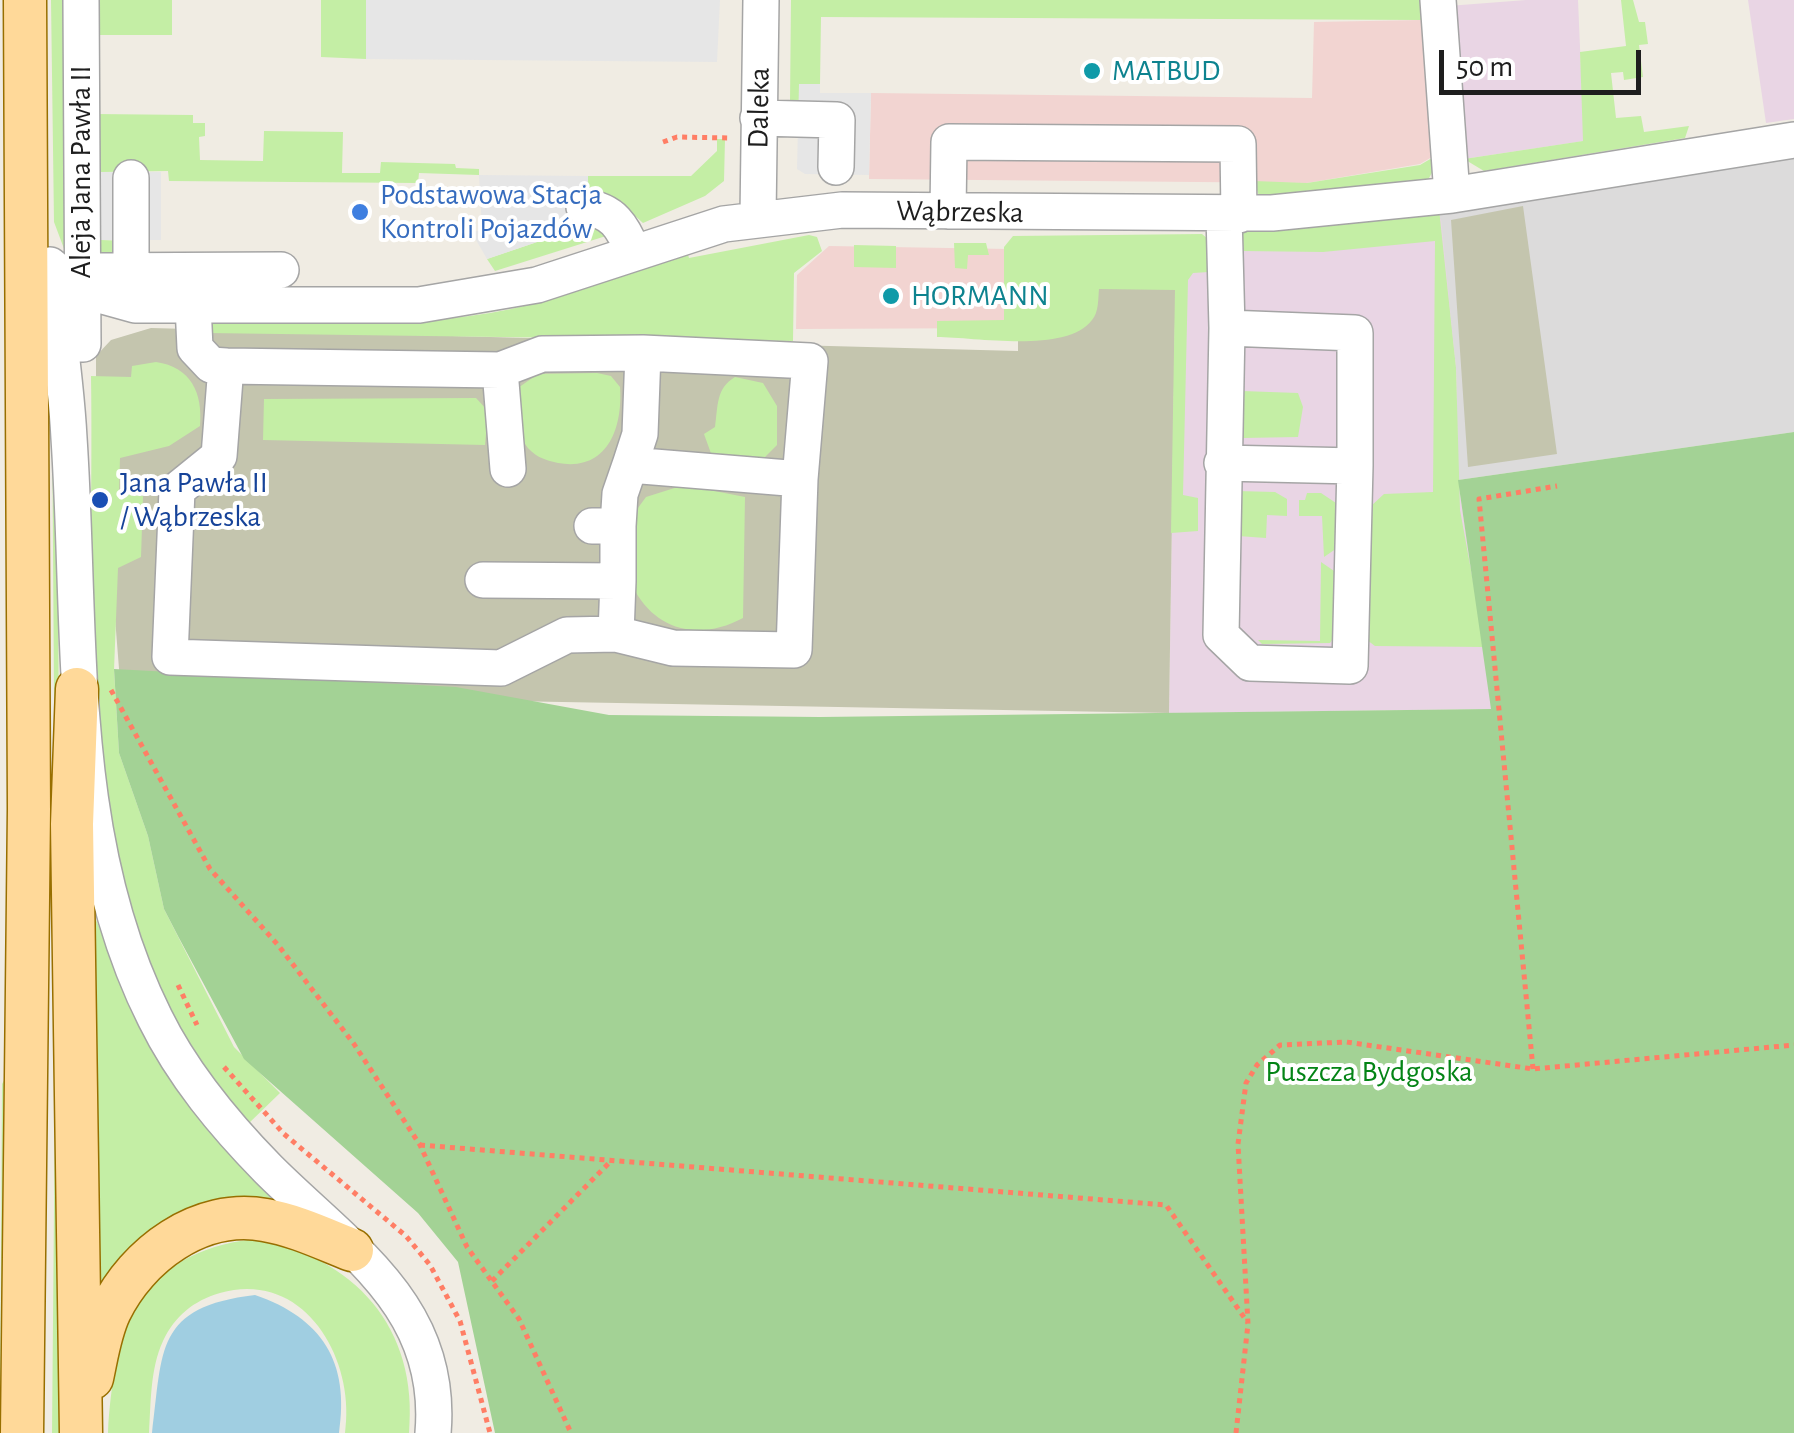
<!DOCTYPE html>
<html>
<head>
<meta charset="utf-8">
<style>
  body { margin:0 }
  #map { position:relative; width:1794px; height:1433px; overflow:hidden; background:#f0ece3; font-family:"Alegreya Sans",sans-serif }
  canvas { display:block }
  .scale { position:absolute; left:1439px; top:50px; width:202px; height:45px; box-sizing:border-box; border:5px solid #1e1e1e; border-top:0; padding-left:12px; font-size:30px; line-height:35px; white-space:nowrap; color:#1e1e1e; -webkit-text-stroke:8px #fff; paint-order:stroke }
</style>
</head>
<body>
<div id="map">
<canvas width="1794" height="1433"></canvas>
<div class="scale">50 m</div>
</div>
<script>
const ctx = document.querySelector('canvas').getContext('2d');
ctx.lineJoin = 'round';
function fill(path, color) { ctx.fillStyle = color; ctx.fill(path, 'evenodd'); }
function strokePath(path, color, width, dash) { ctx.strokeStyle = color; ctx.lineWidth = width; ctx.lineCap = dash ? 'butt' : 'round'; ctx.setLineDash(dash || []); ctx.stroke(path); }
function label(font, color, halo, rows, align = 'center') {
  ctx.font = font + ' "Alegreya Sans",sans-serif'; ctx.lineWidth = 8; ctx.setLineDash([]); ctx.textBaseline = 'middle'; ctx.strokeStyle = halo; ctx.fillStyle = color; for (const [text, x, y, turn = 0] of rows) {
    ctx.save(); ctx.translate(x, y); ctx.rotate((+turn || 0) * Math.PI / 180); ctx.textAlign = isNaN(turn) ? turn : align; if (halo) ctx.strokeText(text, 0, 0); ctx.fillText(text, 0, 0); ctx.restore();
  }
}
fill(new Path2D(`
  M1794,140V432L1458,480L1456,368L1437,197Z`), '#dcdbdb');
fill(new Path2D(`
  M1421,20L1432,157L1420,164L1307,183L869,179L871,93L1312,98L1314,22Z
  M829,246L1009,249V328L796,329L797,275Z`), '#f2d4d1');
fill(new Path2D(`
  M1526,0H1578L1584,141L1464,159L1448,6Z
  M1748,0H1794V119L1766,123Z
  M1441,219L1456,368L1458,480L1492,709L1169,713L1176,255Z`), '#e9d5e4');
fill(new Path2D(`
  M1523,206L1557,454L1468,467L1451,220Z
  M1018,250L1176,255L1169,713L121,694L96,376V356L111,340L151,328L1018,351Z`), '#c4c5ae');
fill(new Path2D(`
  M51,0H74L66,254L54,222Z
  M93,0H172V35H94Z
  M321,0H366V59L321,57Z
  M791,0H1429L1436,165L1428,180L1412,187L1259,196L1254,181L1307,183L1420,165L1432,158L1421,20L821,17L820,84H799V105L790,102Z
  M1621,0H1633L1639,22H1645L1648,44L1639,45L1643,77L1624,80L1623,72L1611,73L1616,118L1641,116L1644,132L1689,126L1685,138L1484,171L1464,159L1583,141L1580,52L1626,46Z
  M95,114L193,115V123H205V136L199,137L200,160L263,161L264,131L343,132L342,173H380L381,162L455,164L456,168L479,169V175L419,173L418,183L169,181L168,171L102,172L101,240L126,241L112,260L87,246Z
  M717,139H725L724,181L705,196L643,223L624,206L587,195L588,176H691L717,151Z
  M1439,209L1456,368L1460,510L1485,647L1375,646L1367,640L1371,506L1384,494L1433,492L1435,241L1323,252L1242,251V234L1248,229Z
  M590,224H596L606,236L495,271L487,259Z
  M1202,234L1208,239L1209,272L1193,273L1188,280L1183,495L1198,498V531L1171,533L1175,290L1099,289C1098,299 1099,312 1092,320C1067,354 975,337 937,337V321L1004,320V247L1013,236Z
  M809,235L817,237L822,251L794,273L793,341L207,333L210,324L219,321C316,323 415,329 511,309C571,296 629,271 687,251L689,258Z
  M954,243H986L989,255H968L967,269L955,268Z
  M854,245L896,246V268L854,267Z
  M156,362C191,367 203,393 200,426L169,446L120,458L119,492L143,496L141,557L118,568L114,670L119,753L148,836L164,909L234,1047L280,1093L247,1125C206,1072 165,1014 142,950C77,770 94,564 91,376L131,377L132,366Z
  M597,373L611,376L620,387C623,427 608,472 558,463C544,460 533,456 525,444C515,428 516,408 515,390L538,374Z
  M735,377L763,383L777,406V445L763,459H713L704,434L715,427C718,406 716,388 735,377Z
  M1242,391L1298,393L1303,407L1298,437L1242,438Z
  M476,398L488,411L485,445L263,440L264,399Z
  M52,406L57,457L64,1433H52L56,980Z
  M684,485L745,497L743,618C702,640 659,633 635,591V512L646,497Z
  M1237,491L1275,492L1287,499V516L1267,515L1266,538L1238,536Z
  M1307,493H1321L1339,505L1340,546L1324,557L1322,516H1299V500H1305Z
  M1321,562L1337,573L1334,637L1330,643L1262,644L1258,640L1320,641Z
  M93,913L120,975L288,1205L150,1232L130,1248L95,1291Z
  M7,1075L11,1433H0L2,1084Z
  M254,1239C354,1256 419,1328 409,1433H345C356,1360 305,1269 220,1293C193,1301 175,1316 163,1341C150,1369 151,1403 149,1433H108C114,1329 138,1253 254,1239Z`), '#c4eea5');
fill(new Path2D(`
  M1794,432V1433H495L458,1262L418,1213L244,1059L179,938L164,909L148,836L119,753L114,669L456,687L609,715L820,717L1491,709L1458,480Z`), '#a3d295');
fill(new Path2D(`
  M366,0H720L717,62L366,59Z
  M799,84H820V93H871L869,175L805,174L797,169Z
  M101,172H161V240H101Z
  M479,175L588,176L587,225L487,259L472,233L482,229Z`), '#e6e6e6');
fill(new Path2D(`
  M255,1295C322,1318 350,1362 339,1433H152C163,1349 155,1307 255,1295Z`), '#a0cee1');
const minor = new Path2D(`
  M81,0L83,344
  M1438,0L1452,195
  M758,118L837,120L836,167
  M584,207C613,210 623,227 633,252
  M948,211L949,142L1238,144L1239,215
  M1224,215L1227,328L1221,635L1250,663L1350,666L1355,466
  M758,217L761,0
  M50,265L81,290L135,305H419L537,285L724,224L842,210L1272,213L1452,195L1794,140
  M50,265C57,322 66,380 69,438C82,632 65,839 155,1018C183,1075 224,1124 268,1169C348,1249 444,1306 433,1433
  M80,271L281,270
  M131,271V178
  M193,305L195,348L211,365L226,366L219,456L177,490L170,657L501,668L567,635L616,634L618,581L483,580
  M226,366L500,370L542,354L643,353
  M500,370L508,469
  M1222,463L1355,466V333L1227,328
  M630,465L640,434L643,353L810,361L800,479
  M592,526H618V581
  M616,634L673,648L794,650L800,479L630,465L620,494L618,526`);
const major = new Path2D(`
  M77,689L72,824L81,1433
  M92,1378C97,1355 100,1332 110,1311C137,1255 200,1208 265,1220C295,1225 324,1239 352,1250
  M22,1433L29,809L25,0`);
strokePath(minor, '#a5a5a5', 38);
strokePath(major, '#986f00', 45);
strokePath(new Path2D(`
  M663,142L677,137L730,138
  M111,690L210,869L278,945L354,1044L420,1145L467,1247L519,1319L571,1433
  M178,985L197,1025
  M224,1067L284,1134L406,1236L430,1265L460,1321L490,1433
  M1533,1069L1479,499L1557,486
  M420,1145L1166,1205L1248,1323
  M492,1281L611,1161
  M1236,1433L1248,1324L1238,1144L1246,1083L1257,1065L1280,1045L1346,1042L1533,1069L1794,1045`), '#ff7e65', 5, [5, 5]);
strokePath(minor, '#fff', 35);
strokePath(major, '#ffd999', 42);
for (const [x, y, r, color] of [
  [1092,71,10,"#0f9aa8"],
  [360,212,10,"#3f7fe0"],
  [891,296,10,"#0f9aa8"],
  [100,500,10,"#1a4fb4"]
]) { const dot = new Path2D(); dot.arc(x, y, r, 0, 2 * Math.PI); ctx.fillStyle = color; ctx.fill(dot); strokePath(dot, '#fff', 4); }
label('30px', '#0d838f', '#fff', [
  ["MATBUD",1112,71],
  ["HORMANN",911,296]
], 'left');
label('30px', '#1e1e1e', '#fff', [
  ["Daleka",759,108,-89],
  ["Aleja Jana Pawła II",81,172,-90],
  ["Wąbrzeska",960,212,1]
]);
label('30px', '#366cbe', '#fff', [
  ["Podstawowa Stacja",380,195],
  ["Kontroli Pojazdów",380,229]
], 'left');
label('30px', '#164399', '#fff', [
  ["Jana Pawła II",120,483],
  ["/ Wąbrzeska",120,517]
], 'left');
label('30px', '#048416', '#fff', [
  ["Puszcza Bydgoska",1369,1072]
]);
</script>
</body>
</html>
